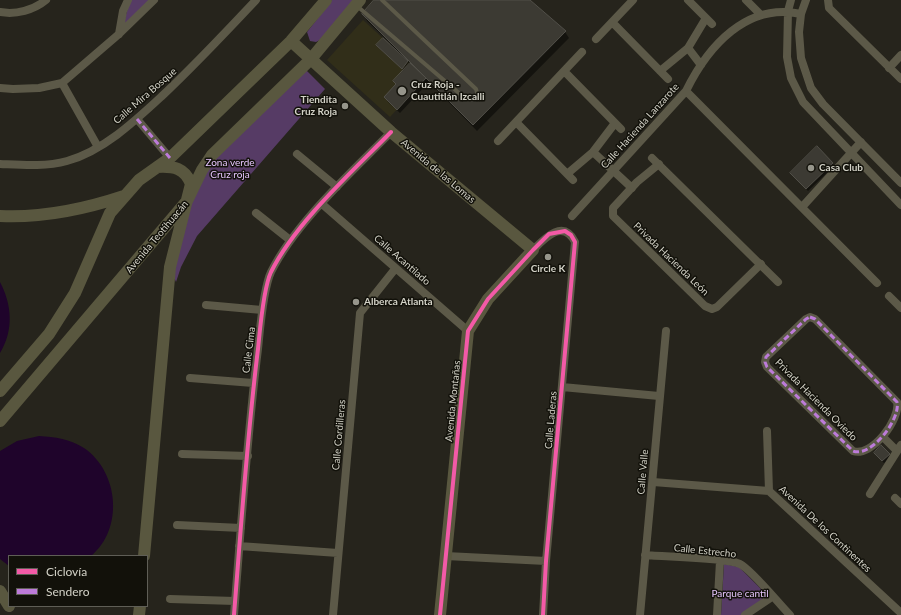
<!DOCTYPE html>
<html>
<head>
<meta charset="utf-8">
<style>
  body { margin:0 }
  #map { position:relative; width:901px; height:615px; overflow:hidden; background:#26241c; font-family:Lato,sans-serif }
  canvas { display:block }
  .legend { position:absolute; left:8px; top:555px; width:140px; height:52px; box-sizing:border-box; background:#12110a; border:1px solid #5f5e56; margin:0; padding:5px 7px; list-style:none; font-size:12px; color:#d3d2c7 }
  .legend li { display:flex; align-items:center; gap:8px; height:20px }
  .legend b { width:20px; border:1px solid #5f5e56 }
</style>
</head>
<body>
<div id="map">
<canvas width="901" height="615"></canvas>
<ul class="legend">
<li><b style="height:5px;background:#f35aa7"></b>Ciclovía</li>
<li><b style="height:5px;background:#bd7bd9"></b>Sendero</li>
</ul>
</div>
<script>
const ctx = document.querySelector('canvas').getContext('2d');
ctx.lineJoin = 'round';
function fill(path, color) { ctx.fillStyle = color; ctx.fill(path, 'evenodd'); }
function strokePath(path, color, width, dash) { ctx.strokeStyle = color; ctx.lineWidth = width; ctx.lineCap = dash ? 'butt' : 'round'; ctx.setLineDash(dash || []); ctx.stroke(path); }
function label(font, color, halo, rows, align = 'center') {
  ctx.font = font + ' Lato,sans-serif'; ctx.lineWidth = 3; ctx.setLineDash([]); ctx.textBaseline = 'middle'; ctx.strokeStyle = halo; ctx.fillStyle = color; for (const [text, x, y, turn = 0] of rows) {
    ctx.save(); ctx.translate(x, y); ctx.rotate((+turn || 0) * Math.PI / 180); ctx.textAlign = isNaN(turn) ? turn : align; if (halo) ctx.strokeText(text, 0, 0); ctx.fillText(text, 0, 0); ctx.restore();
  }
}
fill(new Path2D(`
  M363,20L426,78L390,117L327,60Z`), '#312e19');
fill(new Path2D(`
  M130,0H151L122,29Z
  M332,0H356L322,39L316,42L310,41L307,32Z
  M306,70L325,89L197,236L181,267L176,282L173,275L187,201L216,156Z
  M724,564L739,567L769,597L741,615H721Z`), '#563b65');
fill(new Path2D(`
  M0,282C12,305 14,330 0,353Z
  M39,436C55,437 70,439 84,448C119,472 124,529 91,556H9V566L0,559V451L17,441Z`), '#1f042b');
fill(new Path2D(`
  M375,0H528L565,32L569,38L477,131L429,82L400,113L388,102L385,97L397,85L404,71L379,48L377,45L391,44L367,21L364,14Z
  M832,163L834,166L808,191L791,173Z
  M889,454L891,457L884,463L877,456Z`), '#0007');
const building = new Path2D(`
  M374,0H530L566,31L473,125L362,14Z
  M383,38L408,61L402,69L376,45Z
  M410,63L426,78L397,110L384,97L396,84L393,81Z
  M817,146L833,163L806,189L790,173Z
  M881,445L890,454L882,461L874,453Z`);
fill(building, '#3c3a33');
strokePath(building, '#514f48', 1);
strokePath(new Path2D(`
  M357,6L466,99H475L478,96L476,89L382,0`), '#5c5948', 4);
strokePath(new Path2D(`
  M688,0L712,24
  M746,0L760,14
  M791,0L788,11L787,57L791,78L803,102L901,205
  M806,0L801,14L799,32L801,58L811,88L823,104L901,183
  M828,0L829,8L901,79
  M0,12C16,15 34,10 46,0
  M612,22L668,79
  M119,34L123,11L128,0
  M596,39L633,0
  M688,48L701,65
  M889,68L901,55
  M564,71L621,129
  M660,71L688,48L706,18
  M62,83L98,147
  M0,88L13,89L39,88L62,83L119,34L154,0
  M686,91L877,283
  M137,119L170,158
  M516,122L573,180
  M498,141L582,52
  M593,152L632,188
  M297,154L337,187
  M652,158L778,282
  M0,164C22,165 45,167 67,161C103,151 135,121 162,96C195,65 225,33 256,0
  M659,164L637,182L613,208V216L705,306L712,309L717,307L761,264
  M567,174L593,152L615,123
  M322,204L468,331
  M803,206L861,142
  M256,213L290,240
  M572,216L686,91C708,46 747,2 801,14
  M533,250C544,239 563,218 575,242L546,561L543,615
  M889,296L901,308
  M206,305L262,310
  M810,317L815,319L897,402C901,419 871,458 853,451L767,367L765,362L766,357L806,319Z
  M190,378L253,383
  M562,387L659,396
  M767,431L769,491
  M884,438L897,451
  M182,454L248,456
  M653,482L769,491L901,613
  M870,494L901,445
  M895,498L901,504
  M177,525L241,528
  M239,546L338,553
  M645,555C667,557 723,557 740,564C752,570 779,604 790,615
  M446,556L546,561
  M170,599L235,601
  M234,615C241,527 247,437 258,349C260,330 263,289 271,272C296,222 352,172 391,132
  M333,615L360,313L395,269
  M640,615L666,331
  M717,615L720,561
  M745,615L772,597`), '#5c5948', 8);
strokePath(new Path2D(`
  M291,41L391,132L533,250L488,299L468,331L440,615
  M0,216C41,218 85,209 124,196
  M0,391L49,334L75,293L110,213L139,180L170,158L291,41L326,0
  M0,421L187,201L202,170L212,155L311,59L360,0
  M144,556L170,267L191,184C185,168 174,166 157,167
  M0,591L9,606
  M139,615L140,606`), '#59573f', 12);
strokePath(new Path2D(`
  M137,119L170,158
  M810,317L815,319L897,402C901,419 871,458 853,451L767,367L765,362L766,357L806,319Z`), '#bd7bd9', 3, [6, 3]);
strokePath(new Path2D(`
  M234,615C241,527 247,437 258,349C260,330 263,289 271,272C296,222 352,172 391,132
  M440,615L468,331L488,299L533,250L549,234L565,231L571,235L575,242L546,561L543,615`), '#f35aa7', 4);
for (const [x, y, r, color] of [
  [402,91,5,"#96958b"],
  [345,106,4,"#96958b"],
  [811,168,4,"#96958b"],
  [548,257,4,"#96958b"],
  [356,302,4,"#96958b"]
]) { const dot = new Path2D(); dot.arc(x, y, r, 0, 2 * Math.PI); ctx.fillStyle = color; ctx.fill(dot); strokePath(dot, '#12110a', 1.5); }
label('bold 10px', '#d3d2c7', '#12110a', [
  ["Cruz Roja -",411,85],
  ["Cuautitlán Izcalli",411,97],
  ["Tiendita",337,100,"right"],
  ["Cruz Roja",337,112,"right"],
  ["Casa Club",819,168],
  ["Circle K",548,269,"center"],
  ["Alberca Atlanta",364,302]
], 'left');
label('10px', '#d3d2c7', '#12110a', [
  ["Calle Mira Bosque",145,96,-41],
  ["Calle Hacienda Lanzarote",640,126,-48],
  ["Avenida de las Lomas",438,171,40],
  ["Avenida Teotihuacán",157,237,-50],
  ["Privada Hacienda León",671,259,44],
  ["Calle Acantilado",402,260,41],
  ["Calle Cima",249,350,-83],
  ["Privada Hacienda Oviedo",816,400,45],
  ["Avenida Montañas",453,401,-84],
  ["Calle Laderas",551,420,-85],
  ["Calle Cordilleras",339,435,-85],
  ["Calle Valle",643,472,-85],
  ["Avenida De los Continentes",825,529,43],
  ["Calle Estrecho",705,551,6]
]);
label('10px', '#e5c4fc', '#12110a', [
  ["Zona verde",230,163],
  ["Cruz roja",230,175],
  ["Parque cantil",740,594]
]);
</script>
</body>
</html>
